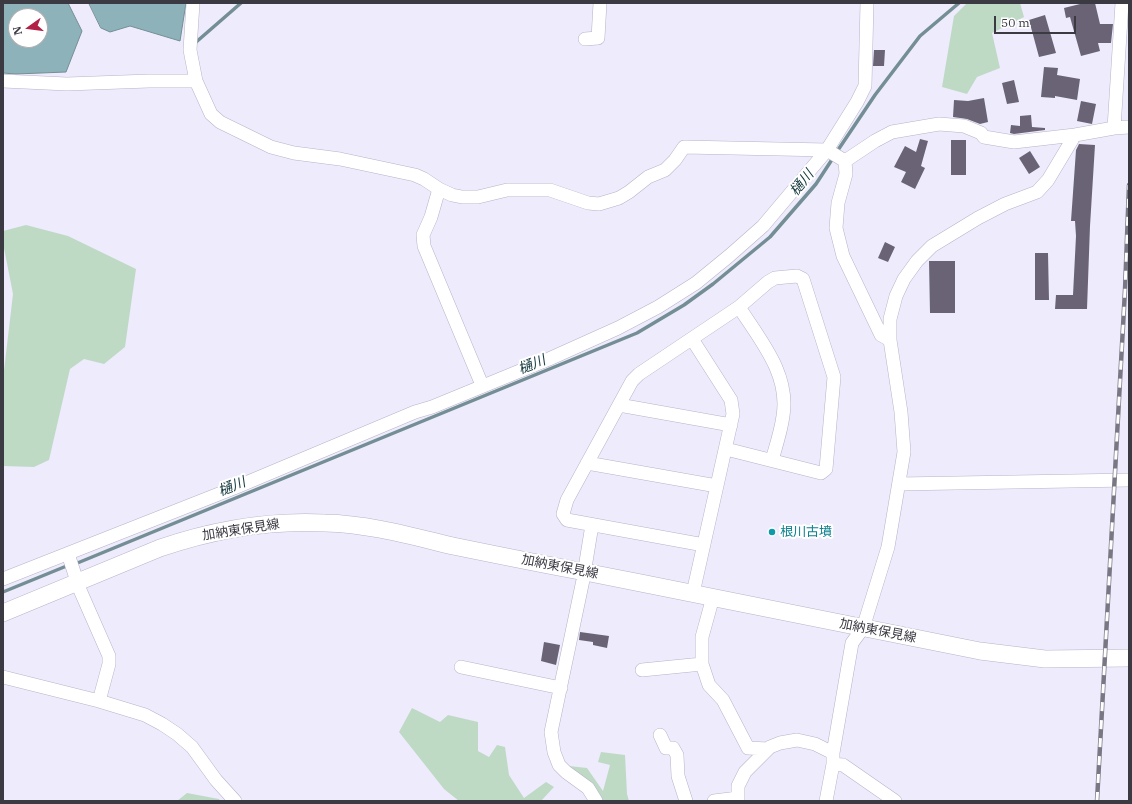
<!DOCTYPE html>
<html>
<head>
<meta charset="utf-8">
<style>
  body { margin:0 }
  #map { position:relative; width:1132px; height:804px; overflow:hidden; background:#eeebfd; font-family:"IBM Plex Serif",serif }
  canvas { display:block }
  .frame { position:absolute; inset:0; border:4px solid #3b3942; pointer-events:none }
  .north { position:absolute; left:8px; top:8px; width:40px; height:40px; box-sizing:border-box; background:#fff; border:1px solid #b1b0b3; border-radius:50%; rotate:256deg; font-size:11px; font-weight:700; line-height:16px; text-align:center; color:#3b3942 }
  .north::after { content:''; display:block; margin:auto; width:14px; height:18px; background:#b32146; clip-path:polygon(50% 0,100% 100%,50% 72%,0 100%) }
  .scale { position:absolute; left:994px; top:16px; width:82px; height:18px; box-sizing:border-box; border:2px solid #3b3942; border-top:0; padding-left:5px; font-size:12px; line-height:14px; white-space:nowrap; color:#3b3942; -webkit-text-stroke:3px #fff; paint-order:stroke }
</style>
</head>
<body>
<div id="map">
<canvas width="1132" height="804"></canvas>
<div class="frame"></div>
<div class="north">N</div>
<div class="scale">50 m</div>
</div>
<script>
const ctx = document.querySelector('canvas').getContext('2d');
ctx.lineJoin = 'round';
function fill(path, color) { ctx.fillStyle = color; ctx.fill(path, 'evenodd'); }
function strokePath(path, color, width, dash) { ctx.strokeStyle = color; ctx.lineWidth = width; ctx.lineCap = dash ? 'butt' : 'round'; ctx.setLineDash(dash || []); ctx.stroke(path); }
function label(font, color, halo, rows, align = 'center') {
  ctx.font = font + ' "IBM Plex Serif","Noto Sans JP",serif'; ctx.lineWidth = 4; ctx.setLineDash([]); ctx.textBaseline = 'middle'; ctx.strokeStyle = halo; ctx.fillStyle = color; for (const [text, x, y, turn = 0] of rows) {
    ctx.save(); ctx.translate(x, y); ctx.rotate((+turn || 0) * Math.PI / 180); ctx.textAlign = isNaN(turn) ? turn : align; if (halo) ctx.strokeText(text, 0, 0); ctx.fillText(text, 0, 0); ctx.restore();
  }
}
fill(new Path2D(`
  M967,3H1020L1024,17L992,33L1000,68L977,77L967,94L942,87L954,16Z
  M26,225L68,236L136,269L125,347L104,364L84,359L70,369L49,460L34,467L3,466V379L13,294L3,243V231Z
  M412,708L440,722L448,715L478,722V751L489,757L497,745L505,747L509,775L524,798L546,782L554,787L541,801H459L444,789L399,732Z
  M601,752L625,755L627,794L629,801H591L569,770V766L587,768L603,791L610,765L598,762Z
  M187,793L219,799L220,801H177Z`), '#bedac5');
const water = new Path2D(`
  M3,3H68L82,31L66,72L16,74L3,73ZM16,16H40V40H16Z
  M89,3H186L180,41L130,26L110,32L101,28Z`);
fill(water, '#8db2b9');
strokePath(water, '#748e95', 1);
strokePath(new Path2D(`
  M193,42L195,43L241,3
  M836,153L875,95L920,36L959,3
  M75,564L637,333L684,305L713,284L770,237L816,184L833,158
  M3,592L69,565`), '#748e95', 3.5);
fill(new Path2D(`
  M1084,3H1095L1100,24H1113L1111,43H1098L1100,51L1081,56L1070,17L1066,18L1064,8Z
  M1045,15L1056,53L1039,57L1029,20Z
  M874,50H885L884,66H873Z
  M1044,67L1058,68L1057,75L1080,79L1077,100L1055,96V98L1041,97Z
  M1014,80L1019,102L1007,104L1002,83Z
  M984,98L988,122L980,124L967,119L953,117L954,100L968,101Z
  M1081,101L1096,104L1092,124L1077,121Z
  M1031,115L1032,127L1045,128V130L1014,134L1010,133L1011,125L1020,126V116Z
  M920,139L928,141L921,166L925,168L915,189L901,182L906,172L894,167L905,146L916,152Z
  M951,140H966V175H951Z
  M1079,144L1095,145L1090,226L1087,309H1055L1056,295H1073L1076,236L1075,221H1071L1076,150Z
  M1030,151L1040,167L1029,174L1019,158Z
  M885,242L895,247L888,262L878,258Z
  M1035,253H1048L1049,300H1035Z
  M929,261H955V313H930Z
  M580,632L609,636L607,648L593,645V642L579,640Z
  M544,642L560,645L556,665L541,661Z`), '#6a6376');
const minor = new Path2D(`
  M193,3L190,50L196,81L211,114L220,122L271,147L294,153L340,159L415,175L424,179L439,189L452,195L462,197H478L507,190H550L588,203L599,204L619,198L629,192L648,177L665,170L675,160L684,147L827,150L845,161
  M585,39L598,38L600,3
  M3,81L67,84L149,81H196
  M1114,128L1122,3
  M845,161L875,141L892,132L939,124L964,126L981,133L984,137L1014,142L1075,135L1114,128L1129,127
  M845,161L846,174L838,203L836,228L843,256L881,335L890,340
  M439,189L431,217L423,235L424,246L482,385
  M739,307C760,340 790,374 783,416C781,431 776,446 772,460
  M692,339L731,400L733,414L693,593
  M619,405L731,425
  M587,463L717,486
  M899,484L1129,480
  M592,525L583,580L551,732L554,752L559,765L566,772L588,788L596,801
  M704,545L567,520L563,514L567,500L632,381L639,374L739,307L768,282L775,278L797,276L803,279L834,377L826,469L821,473L726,449
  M68,554L80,590L109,656V664L99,701
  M3,579L234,488L415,412L432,407L549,359L618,328L658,307L696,283L729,256L763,226L827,150L857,102L865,86L867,3
  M713,597L702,637V664L709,685L723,700L748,748L768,749
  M461,667L561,688
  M642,670L702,664
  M3,677L99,701L145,715L162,724L177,734L192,747L216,780L235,801
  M660,735L666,748H673L677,755L678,776L686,801
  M833,764L843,765L895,801
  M714,801L738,798
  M738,801V786L745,772L770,747L780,743L797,740L815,744L833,753
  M826,801L833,764V753L852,643L863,628L888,547L904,452L901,412L890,340V319L896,296L904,279L917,261L932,246L978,218L1005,204L1037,192L1048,180L1075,135`);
const major = new Path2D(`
  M3,613L160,548C213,530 269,520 325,523C369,524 411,536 453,546C497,555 541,564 585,572C717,598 849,625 980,651L1045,659L1129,658`);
strokePath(minor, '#b7b3c8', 14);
strokePath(major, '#b7b3c8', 18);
strokePath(minor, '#fff', 13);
strokePath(major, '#fff', 17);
const rail = new Path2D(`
  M1097,801L1125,290L1129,185`);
strokePath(rail, '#7a7784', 4.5);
strokePath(rail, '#fff', 3, [9]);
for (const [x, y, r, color] of [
  [772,532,4,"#0f9aa8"]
]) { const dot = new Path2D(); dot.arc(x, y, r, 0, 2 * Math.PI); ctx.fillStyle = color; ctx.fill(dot); strokePath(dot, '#fff', 1.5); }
label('13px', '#3b3942', '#fff', [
  ["加納東保見線",241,530,-9],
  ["加納東保見線",560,567,11],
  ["加納東保見線",878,631,11]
]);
label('13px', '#0d838f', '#fff', [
  ["根川古墳",780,532]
], 'left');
label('italic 14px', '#12373d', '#fff', [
  ["樋川",802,183,-51],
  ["樋川",532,365,-22],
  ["樋川",232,487,-22]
]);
</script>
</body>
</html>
